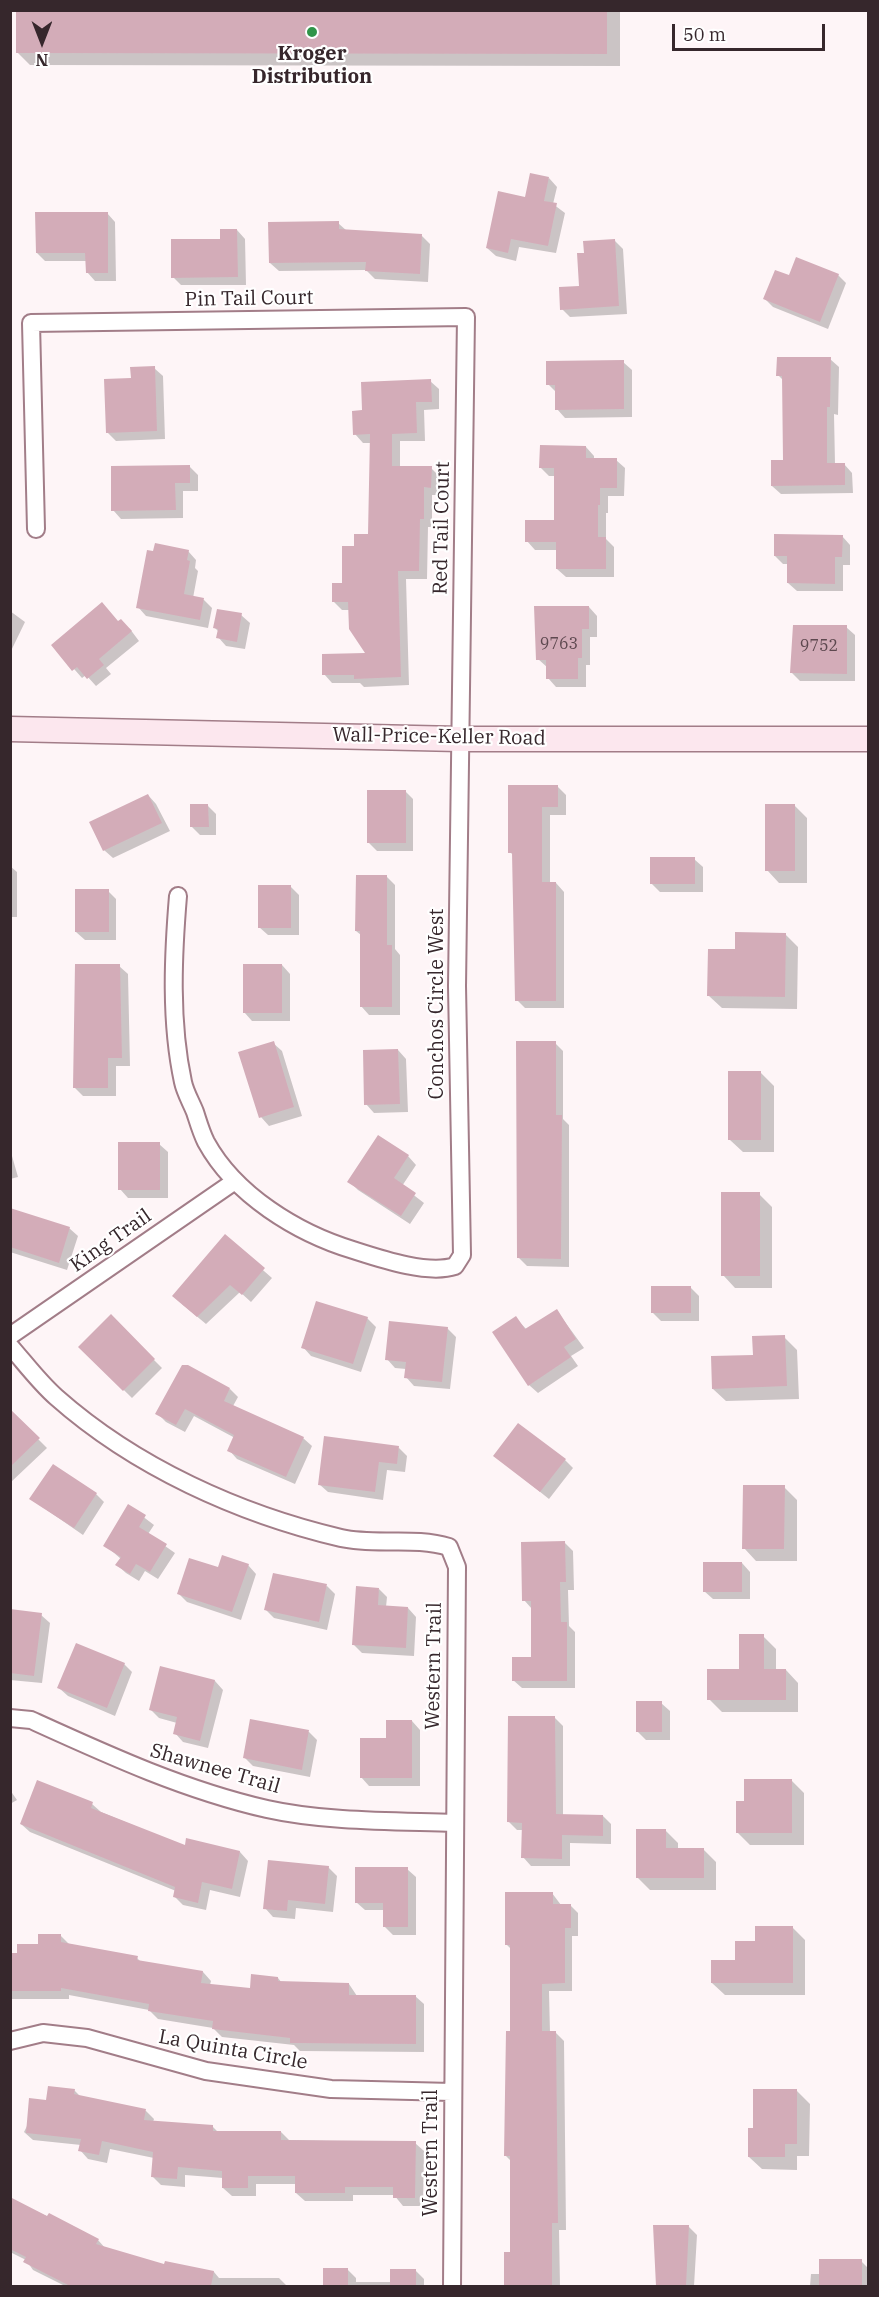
<!DOCTYPE html>
<html>
<head>
<meta charset="utf-8">
<style>
  body { margin:0 }
  #map { position:relative; width:879px; height:2297px; overflow:hidden; background:#fef5f7; font-family:"IBM Plex Serif",serif }
  canvas { display:block }
  .frame { position:absolute; inset:0; border:12px solid #36272c; pointer-events:none }
  .north { position:absolute; left:12px; top:12px; width:60px; height:60px; -webkit-text-stroke:4px #fff; paint-order:stroke; rotate:180deg; font-size:16px; font-weight:700; line-height:24px; text-align:center; color:#36272c }
  .north::after { content:''; display:block; margin:auto; width:21px; height:27px; background:#36272c; clip-path:polygon(50% 0,100% 100%,50% 72%,0 100%) }
  .scale { position:absolute; left:672px; top:24px; width:153px; height:27px; box-sizing:border-box; border:3px solid #36272c; border-top:0; padding-left:8px; font-size:18px; line-height:21px; white-space:nowrap; color:#36272c; -webkit-text-stroke:4px #fff; paint-order:stroke }
</style>
</head>
<body>
<div id="map">
<canvas width="879" height="2297"></canvas>
<div class="frame"></div>
<div class="north">N</div>
<div class="scale">50 m</div>
</div>
<script>
const ctx = document.querySelector('canvas').getContext('2d');
ctx.lineJoin = 'round';
function fill(path, color) { ctx.fillStyle = color; ctx.fill(path, 'evenodd'); }
function strokePath(path, color, width, dash) { ctx.strokeStyle = color; ctx.lineWidth = width; ctx.lineCap = dash ? 'butt' : 'round'; ctx.setLineDash(dash || []); ctx.stroke(path); }
function label(font, color, halo, rows, align = 'center') {
  ctx.font = font + ' "IBM Plex Serif",serif'; ctx.lineWidth = 4.5; ctx.setLineDash([]); ctx.textBaseline = 'middle'; ctx.strokeStyle = halo; ctx.fillStyle = color; for (const [text, x, y, turn = 0] of rows) {
    ctx.save(); ctx.translate(x, y); ctx.rotate((+turn || 0) * Math.PI / 180); ctx.textAlign = isNaN(turn) ? turn : align; if (halo) ctx.strokeText(text, 0, 0); ctx.fillText(text, 0, 0); ctx.restore();
  }
}
fill(new Path2D(`
  M18,10H620V66L30,65L17,52Z
  M549,178L557,187L553,204L565,213L556,253L519,247L516,261L496,256L487,248L526,199Z
  M107,213L115,222L116,281H95L87,272V261H45L37,253Z
  M338,223L347,231L421,235L430,244L428,282L375,279L366,270L279,271L270,263Z
  M237,230L245,239L246,285H181L173,277Z
  M615,241L623,249L627,314L570,317L562,309L581,287L586,254Z
  M838,275L846,283L828,329L773,307L765,299L790,277Z
  M830,359L839,367L838,415L834,414L835,464H844L852,473L853,493L781,494L772,486L785,461L784,381L778,375Z
  M623,362L632,370V417L565,418L557,409V393L548,384Z
  M154,368L163,376L165,439L116,441L107,432Z
  M430,381L439,389V409L424,410L425,441H400V467L431,468L439,476V495H432V527H428L427,579H406L409,685L364,687L360,683H332L324,674L368,655L350,610H342L334,602L344,585L356,547L370,536L371,443H363L355,434L364,412Z
  M586,447L594,456V459L616,460L625,468L624,496H608V513H606V539L614,547V577H566L557,569V550H535L527,541L555,521L556,476H549L540,467Z
  M189,466L198,475V491H183V518L121,519L113,510Z
  M842,536L850,545V565H843V591H797L788,583V564H783L775,556Z
  M188,551L196,560L195,568L198,571L193,598L204,600L212,608L208,628L146,616L138,607Z
  M589,607L597,616V637H590V665H586V687H556L548,678V668L538,659Z
  M10,611L25,622L10,653Z
  M241,615L250,623L245,649L226,646L218,637L219,632L215,628Z
  M119,622L130,629L139,641L106,668L111,674L96,686L86,675L82,678L53,645Z
  M846,627L855,635V681H800L792,673Z
  M510,787H558L566,795V815H550V883H556L564,892V1008H525L517,1000L514,856L510,852Z
  M405,791L413,799V851H377L369,843Z
  M148,795L156,804L170,831L113,858L104,850Z
  M794,805L807,818V883H779L767,870Z
  M208,806L216,814V835H200L192,827Z
  M694,859L703,867V892H660L651,883Z
  M10,866L17,872V917H10Z
  M387,877L395,885V949L400,955V1015H369L361,1006V935L356,931Z
  M290,886L299,895V935H268L259,927Z
  M108,891L116,899V940H85L76,932Z
  M785,934L798,947L797,1009L722,1008L709,996L736,951Z
  M282,965L290,974V1021H252L244,1012Z
  M119,966L128,974L130,1066H116V1096H83L75,1088Z
  M273,1043L282,1051L302,1116L269,1126L261,1117Z
  M555,1043L563,1051V1119L569,1125V1267L527,1266L519,1258Z
  M398,1050L406,1059L408,1112L374,1113L366,1104Z
  M761,1073L774,1086V1152H743L730,1140Z
  M159,1144L168,1152V1198H128L120,1189Z
  M10,1149L18,1177L10,1179Z
  M408,1156L416,1165L402,1186L424,1203L410,1224L358,1190L349,1181Z
  M759,1194L772,1207V1288H735L723,1275Z
  M10,1214L69,1228L78,1236L67,1270L10,1252Z
  M225,1237L272,1278L251,1302L240,1292L206,1324L182,1304Z
  M691,1288L699,1296V1321H661L653,1313Z
  M557,1311L584,1348L571,1356L578,1366L538,1393L529,1385L516,1318L527,1330Z
  M111,1317L162,1368L132,1398L80,1347Z
  M367,1318L376,1327L361,1372L311,1356L303,1347Z
  M447,1328L456,1337L450,1389L414,1386L406,1377V1369L395,1368L387,1359Z
  M784,1337L797,1350L799,1399L726,1401L713,1389Z
  M230,1389L238,1397L233,1406L303,1438L312,1446L295,1484L237,1459L229,1450L235,1438L194,1416L185,1432L166,1422L157,1413Z
  M10,1411L47,1448L10,1483Z
  M399,1448L407,1456L405,1472L387,1470L383,1500L328,1492L319,1484Z
  M495,1456L565,1460L573,1468L549,1499Z
  M784,1487L797,1500V1561H756L744,1548Z
  M96,1494L104,1502L83,1535L31,1499Z
  M129,1506L154,1525L148,1534L175,1553L158,1579L145,1571L139,1581L126,1573L117,1565L121,1559L105,1545Z
  M564,1542L573,1551L574,1590H568L569,1626L575,1632V1688H522L513,1680L532,1658V1609L524,1600Z
  M742,1563L750,1572V1599H713L704,1591Z
  M248,1565L256,1574L241,1620L187,1602L179,1594L219,1569Z
  M327,1586L335,1594L327,1630L274,1618L266,1610Z
  M379,1589L387,1597L386,1607L408,1608L416,1617L414,1656L362,1653L354,1645Z
  M41,1615L50,1623L42,1683L10,1680V1624Z
  M763,1636L776,1649V1670H786L798,1683V1712H722L709,1699L740,1671Z
  M124,1664L132,1672L115,1716L68,1696L59,1688Z
  M161,1668L215,1681L223,1690L208,1748L183,1742L175,1733L177,1723L159,1718L151,1710Z
  M661,1703L670,1711V1740H646L637,1731Z
  M555,1718L563,1726V1816H603L611,1824V1844L570,1843V1866H531L523,1857V1830H517L509,1822Z
  M251,1721L309,1732L317,1740L310,1777L253,1766L244,1757Z
  M412,1721L420,1730V1786H369L361,1777L387,1739Z
  M792,1781L804,1793V1845H750L737,1832L745,1802Z
  M10,1790L17,1800L10,1804Z
  M92,1804L101,1812L186,1847L188,1840L240,1852L248,1861L240,1897L210,1890L206,1910L183,1905L174,1896L176,1891L30,1832L21,1824Z
  M665,1830L678,1843V1849H703L716,1862V1890H650L637,1877Z
  M328,1867L337,1876L333,1912L296,1908L295,1919L273,1917L265,1908Z
  M407,1869L416,1877V1935H393L384,1926V1910H365L356,1902Z
  M552,1893L561,1905H570L578,1913V1936H572V1991H549L550,2033H556L564,2041L566,2230H559L560,2286H505V2253H511V2161L505,2155L511,2033V1949L507,1945Z
  M792,1927L805,1940V1995H725L712,1983L756,1943Z
  M60,1935L69,1944L137,1958L142,1963L203,1972L211,1981L210,1985L251,1990L278,1978L282,1983L349,1984L357,1996H415L424,2004V2052L300,2051L294,2045L222,2037L213,2028L158,2019L149,2010L69,1995V1999H10V1955H18Z
  M74,2090L81,2097L146,2111L154,2119L153,2122L213,2127L218,2132H281L289,2140L415,2143L424,2151L423,2206H403L394,2195H353V2201H305L296,2193V2184H256V2196H232L223,2188V2178L185,2175V2187L161,2185L153,2177L154,2158L110,2149L107,2163L88,2159L80,2150L81,2145L33,2140L24,2132L40,2100L47,2101Z
  M797,2091L810,2104L809,2156H797V2170L762,2169L749,2157L754,2130Z
  M10,2199L98,2240L106,2249L166,2266L214,2272L219,2278H279L286,2285H324L347,2269L356,2278V2282H391L415,2270L424,2279V2286H65L33,2270L26,2260L10,2252Z
  M654,2226H688L697,2235L694,2286H657Z
  M861,2261L868,2268V2286H810L811,2274H821Z`), '#0003');
fill(new Path2D(`
  M16,10H607V54L16,53Z
  M530,173L549,177L544,201L557,203L548,246L511,239L508,253L486,248L498,191L525,197Z
  M35,212H108V273H86L85,253H36Z
  M339,221V229L422,234L420,274L365,271L366,262L269,263L268,222Z
  M220,229H237L238,277L171,278V239H220Z
  M615,239L619,306L560,310L559,287L579,286L577,253H584L583,241Z
  M796,257L839,274L820,322L763,299L775,270L789,275Z
  M777,357H831L830,407H827V463H845V485L771,486V460H783L782,376H776Z
  M624,360V409L555,410V385H546V361Z
  M155,366L157,431L106,433L104,379L131,378L130,367Z
  M431,379L432,402H416L417,433L392,434V466H432L431,488L424,487V519H420L419,571H398L401,677L354,679V675H322V654L365,653L349,629L348,602H332V583H342V546H354V534H368L370,434L353,435L352,411L362,410L361,382Z
  M540,445L586,446V458H617V488H600V505H598V537H606V569H556V542H525V520H554V468H539Z
  M190,465V483H175L176,510L111,511V466Z
  M774,534L843,535L842,557H835V584L787,583V556H774Z
  M155,543L189,550L187,560L190,561L184,594L204,598L200,620L136,608L147,550L153,551Z
  M102,602L118,621L121,619L132,631L99,659L104,665L87,679L77,667L72,671L51,645Z
  M534,606H589V629H582V658H578V679H546V660H536Z
  M217,609L242,613L237,642L216,638L218,629L213,628Z
  M793,625H847V674L790,673Z
  M508,785H558V807H542V882H556V1001H515L512,853H508Z
  M367,790H406V843H367Z
  M148,794L162,823L103,851L89,822Z
  M190,804H208L209,827H190Z
  M765,804H795V871H765Z
  M650,857H695V884H650Z
  M356,875H387V945H392V1007H360V931H355Z
  M258,885H291V928H258Z
  M75,889H109V932H75Z
  M735,932L786,933L785,997L707,996L708,949H735Z
  M75,964H120L122,1058H108V1088H73Z
  M243,964H282V1013H243Z
  M274,1041L294,1107L259,1118L238,1052Z
  M516,1041H556V1115H562L561,1259L517,1258Z
  M398,1049L400,1104L364,1105L363,1050Z
  M728,1071H761V1140H728Z
  M378,1135L409,1155L394,1178L416,1193L401,1216L347,1182Z
  M118,1142H160V1190H118Z
  M721,1192H760V1276H721Z
  M10,1208L70,1227L59,1263L10,1247Z
  M225,1234L265,1268L242,1295L230,1285L197,1317L172,1296Z
  M651,1286H691V1313H651Z
  M316,1301L368,1317L353,1364L301,1348Z
  M557,1309L576,1339L564,1347L571,1357L528,1386L492,1332L516,1316L525,1329Z
  M111,1314L155,1359L123,1391L78,1347Z
  M389,1321L448,1327L442,1382L404,1378L406,1362L385,1360Z
  M785,1335L787,1386L712,1389L711,1356L753,1355L752,1336Z
  M182,1365H188L230,1388L224,1401L304,1437L286,1477L227,1451L234,1435L185,1409L176,1425L155,1414Z
  M10,1409L40,1438L10,1467Z
  M518,1423L566,1459L540,1492L493,1456Z
  M324,1436L399,1446L397,1464L379,1462L375,1492L318,1485Z
  M53,1464L97,1493L74,1528L29,1499Z
  M743,1485H785L784,1549H742Z
  M128,1504L146,1515L139,1527L167,1544L150,1572L136,1564L130,1574L115,1565L121,1557L103,1546Z
  M565,1541L566,1582H560L561,1622H567V1681H512V1657H531V1601H522L521,1542Z
  M222,1555L249,1564L232,1612L177,1594L189,1558L218,1567Z
  M703,1562H742V1592H703Z
  M273,1573L327,1584L319,1622L264,1610Z
  M356,1586L379,1588L378,1605L408,1607L406,1648L352,1645Z
  M10,1609L42,1613L34,1676L10,1673Z
  M739,1634H764V1669H786V1700H707V1669H739Z
  M76,1643L125,1663L107,1708L57,1688Z
  M160,1666L215,1680L200,1741L173,1734L177,1717L149,1710Z
  M636,1701H662V1732H636Z
  M508,1716H555L556,1814L603,1815V1836L562,1835V1859L521,1858L522,1823L507,1822Z
  M250,1719L309,1730L302,1770L243,1758Z
  M386,1720H412V1778H360V1738H386Z
  M744,1779H792V1833H736V1801H744Z
  M37,1780L93,1802L91,1808L185,1845L186,1838L240,1851L232,1889L202,1882L198,1903L173,1897L175,1887L20,1824Z
  M636,1829H666V1848H704V1878H636Z
  M268,1860L329,1866L325,1904L288,1900L287,1911L263,1909Z
  M355,1867H408V1927H383V1903H355Z
  M505,1892H553V1904H571V1928H565V1983L542,1984V2031H556L558,2223H552V2286H504V2252H510V2156H504L506,2031H510V1945H505Z
  M755,1926H793V1983H711V1960H735V1941H755Z
  M38,1934H61V1942L138,1956L137,1960L203,1971L201,1983L250,1988L251,1974L278,1977V1981L349,1983V1995H416V2044L290,2043V2038L212,2029L213,2021L148,2011L149,2004L61,1988V1991H10V1953H17V1944H38Z
  M48,2086L75,2089L74,2094L146,2109L144,2120L213,2125V2131H281V2140L416,2141L415,2198H393V2187H345V2193H295V2176H248V2188H222V2171L178,2167L177,2179L151,2177L153,2152L102,2141L99,2155L78,2151L81,2139L26,2133L29,2098L46,2100Z
  M753,2089H797V2144H785V2157H748V2128H753Z
  M10,2197L47,2216L49,2213L99,2239L96,2244L164,2264L165,2261L214,2271L211,2286H70L23,2262L26,2257L10,2249Z
  M653,2225H689L686,2286H656Z
  M819,2259H862V2286H819Z
  M323,2268H348V2286H323Z
  M390,2269H416V2286H390Z`), '#d3acb8');
const street = new Path2D(`
  M36,529L31,323L466,317L457,986L462,1255L455,1266C428,1275 381,1259 353,1250C297,1233 235,1195 206,1142C201,1132 198,1121 195,1112C191,1102 185,1092 183,1082C170,1022 173,956 178,896
  M10,1336L235,1181
  M10,1346C25,1363 39,1382 56,1397C135,1467 239,1514 341,1538C377,1546 414,1536 449,1547L457,1567L452,2286
  M10,1718L31,1720C108,1755 184,1790 267,1809C325,1822 395,1821 454,1823
  M10,2041L43,2033L87,2038L206,2071L331,2089L452,2092`);
const secondary = new Path2D(`
  M10,729L459,739H868`);
strokePath(street, '#a27d88', 20);
strokePath(secondary, '#a27d88', 27);
strokePath(street, '#fff', 16);
strokePath(secondary, '#fce7ee', 24);
for (const [x, y, r, color] of [
  [312,32,6,"#309449"]
]) { const dot = new Path2D(); dot.arc(x, y, r, 0, 2 * Math.PI); ctx.fillStyle = color; ctx.fill(dot); strokePath(dot, '#fff', 2); }
label('16px', '#5d484f', null, [
  ["9763",559,644],
  ["9752",819,646]
]);
label('bold 20px', '#36272c', '#fff', [
  ["Kroger",312,54],
  ["Distribution",312,77]
]);
label('20px', '#36272c', '#fff', [
  ["Pin Tail Court",249,299,-1],
  ["Red Tail Court",442,528,-89],
  ["Wall-Price-Keller Road",439,737,1],
  ["Conchos Circle West",437,1004,-90],
  ["King Trail",111,1241,-35],
  ["Western Trail",434,1666,-89],
  ["Shawnee Trail",215,1769,16],
  ["La Quinta Circle",233,2050,10],
  ["Western Trail",431,2153,-90]
]);
</script>
</body>
</html>
